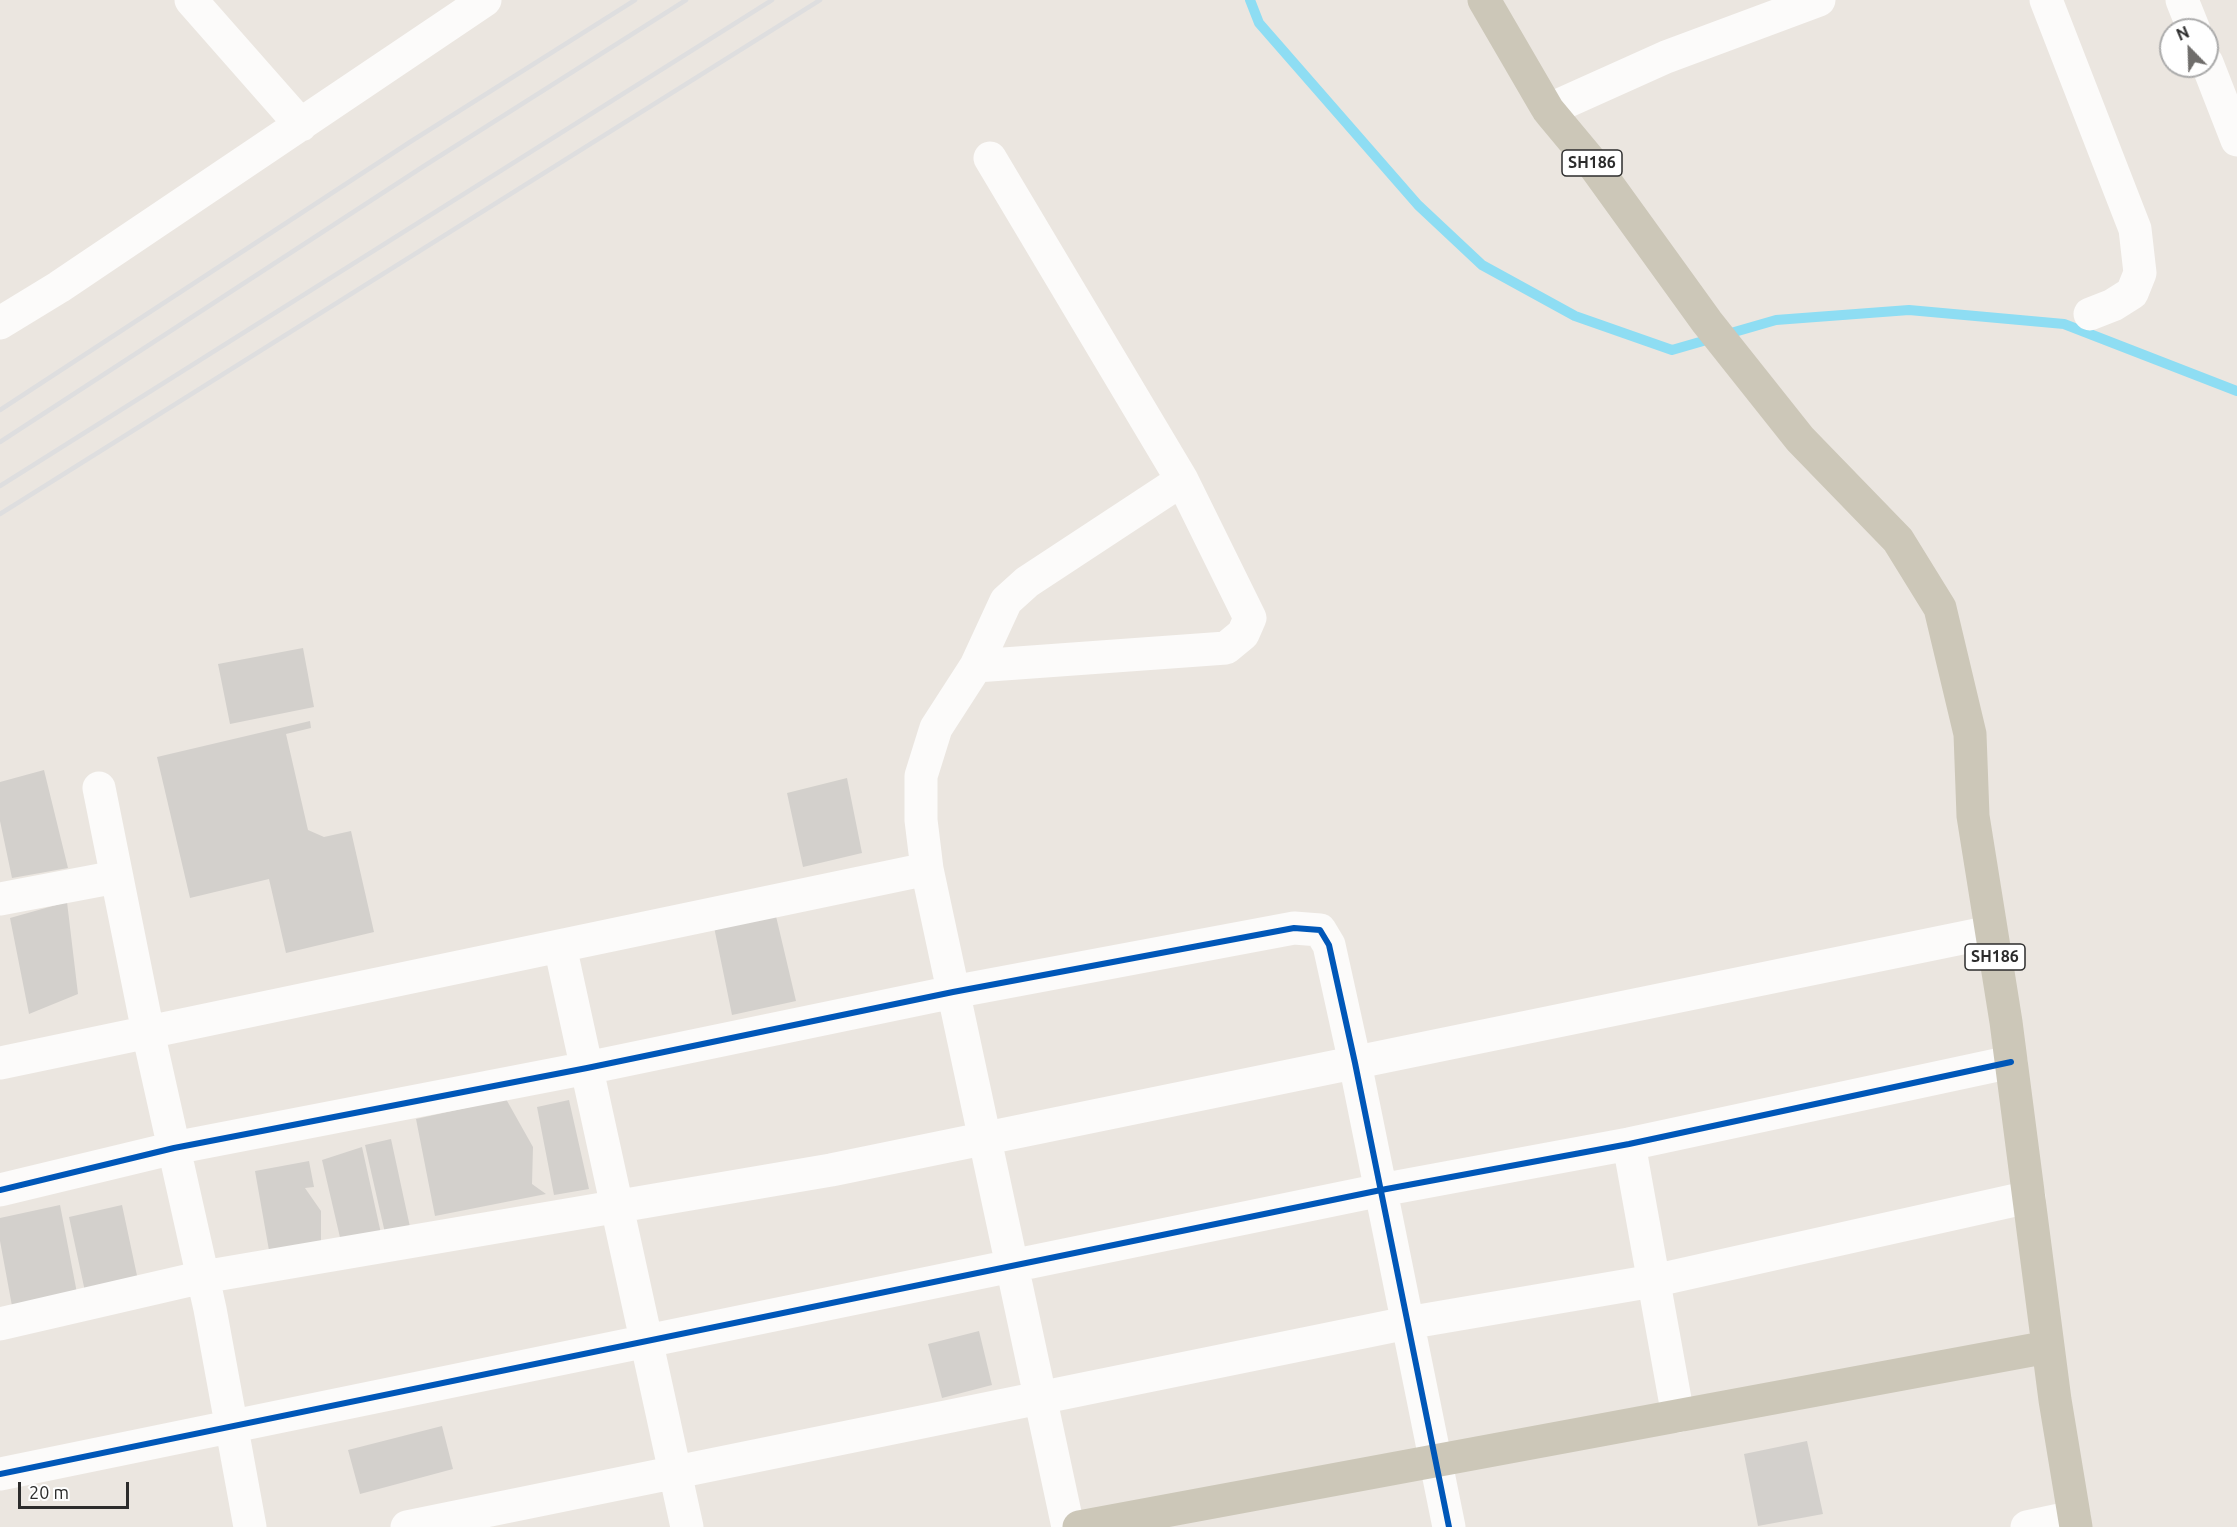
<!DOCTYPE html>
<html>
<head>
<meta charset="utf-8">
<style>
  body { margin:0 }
  #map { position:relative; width:2237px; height:1527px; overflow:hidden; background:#ebe6e0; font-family:Ubuntu,sans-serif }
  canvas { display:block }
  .north { position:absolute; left:2159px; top:18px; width:60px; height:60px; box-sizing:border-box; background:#fff; border:2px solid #ababab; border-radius:50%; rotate:337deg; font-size:16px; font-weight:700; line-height:24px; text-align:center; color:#2c2c2c }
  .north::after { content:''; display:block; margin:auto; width:21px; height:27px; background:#6f6d6b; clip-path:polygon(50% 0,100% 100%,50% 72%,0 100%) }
  .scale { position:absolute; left:18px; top:1482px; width:111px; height:27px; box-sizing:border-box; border:3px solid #2c2c2c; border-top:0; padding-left:8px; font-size:18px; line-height:21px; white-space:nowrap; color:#2c2c2c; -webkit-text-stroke:4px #fff; paint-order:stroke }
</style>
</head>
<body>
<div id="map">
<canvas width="2237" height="1527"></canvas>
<div class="north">N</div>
<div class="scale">20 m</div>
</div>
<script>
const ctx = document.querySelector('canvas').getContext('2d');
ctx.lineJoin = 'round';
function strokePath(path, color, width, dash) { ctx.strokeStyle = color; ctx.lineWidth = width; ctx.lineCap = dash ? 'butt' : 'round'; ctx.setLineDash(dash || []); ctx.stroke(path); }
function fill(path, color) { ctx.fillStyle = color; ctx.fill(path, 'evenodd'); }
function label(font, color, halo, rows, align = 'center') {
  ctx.font = font + ' Ubuntu,sans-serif'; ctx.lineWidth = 4.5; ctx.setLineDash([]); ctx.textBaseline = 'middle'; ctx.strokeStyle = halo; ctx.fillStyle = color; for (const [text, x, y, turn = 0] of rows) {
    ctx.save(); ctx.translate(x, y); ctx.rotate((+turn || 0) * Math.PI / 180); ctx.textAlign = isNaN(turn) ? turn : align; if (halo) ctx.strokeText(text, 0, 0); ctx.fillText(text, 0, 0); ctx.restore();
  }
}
strokePath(new Path2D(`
  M1250,0L1259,23L1418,205L1482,265L1575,316L1672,350L1776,320L1909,310L2064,324L2237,391`), '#8eddf3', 10);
fill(new Path2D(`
  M303,648L314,707L230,724L218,664Z
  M310,721L311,728L286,734L308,830L324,837L351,831L374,932L286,953L269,879L190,898L157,757Z
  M44,770L68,868L12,878L0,821V782Z
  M847,778L862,853L803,867L787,793Z
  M67,902L78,994L29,1014L10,918Z
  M775,912L796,1001L732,1015L713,922Z
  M506,1099L533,1147L532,1184L546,1194L435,1216L416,1119Z
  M569,1100L589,1189L554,1195L537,1107Z
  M391,1139L410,1227L385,1233L365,1145Z
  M362,1147L382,1238L342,1246L322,1160Z
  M309,1161L314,1187L305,1188L321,1211V1246L270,1256L255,1171Z
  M60,1205L77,1293L12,1306L0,1241V1218Z
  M122,1205L139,1285L86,1296L69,1217Z
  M979,1331L992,1385L942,1398L928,1344Z
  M442,1426L453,1469L360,1494L348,1450Z
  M1807,1441L1823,1514L1758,1526L1744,1454Z`), '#d3d0cc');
strokePath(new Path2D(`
  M191,0L301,125
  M2046,0L2135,229L2140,273L2132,293L2113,305L2090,314
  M2182,0L2194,30
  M2207,63L2237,140
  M1548,110L1666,57L1819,0
  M0,323L59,287L485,0
  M976,666L1226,648L1243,634L1250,618L1182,480L990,158
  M99,788L148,1032L210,1309L250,1527
  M0,899L116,877
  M560,946L687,1527
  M0,1063L927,869
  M1629,1144L1678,1416
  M0,1190L174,1148L587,1068L953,992L1294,928L1320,930L1329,945L1355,1063L1449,1527
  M0,1324L203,1277L831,1170L1991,932
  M0,1474L1381,1190L1629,1144L2011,1062
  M407,1527L1407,1323L1653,1281L2029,1197
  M1068,1527L927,869L921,820V776L936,728L976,666L1006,601L1027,582L1182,480
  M2027,1527L2074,1517`), '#fcfbfa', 33);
strokePath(new Path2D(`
  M1484,0L1548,110L1593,164L1707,322L1800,439L1898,540L1940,608L1970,734L1973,816L2006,1022L2055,1400L2076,1527
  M1079,1527L2048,1347`), '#ccc7b8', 33);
strokePath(new Path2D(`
  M0,410L410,142L635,0
  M0,442L424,166L686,0
  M0,486L772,0
  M0,514L820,0`), '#dededf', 4.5);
strokePath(new Path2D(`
  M0,1190L174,1148L587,1068L953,992L1294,928L1320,930L1329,945L1355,1063L1449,1527
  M0,1474L1381,1190L1629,1144L2011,1062`), '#0057b8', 6);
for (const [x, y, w] of [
  [1592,163,60],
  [1995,957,60]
]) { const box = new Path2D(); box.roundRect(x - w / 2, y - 13, w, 26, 4.5); ctx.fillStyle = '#fff'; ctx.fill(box); strokePath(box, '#2c2c2c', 1.5); }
label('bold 16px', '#2c2c2c', null, [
  ["SH186",1592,163],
  ["SH186",1995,957]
]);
</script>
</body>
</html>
